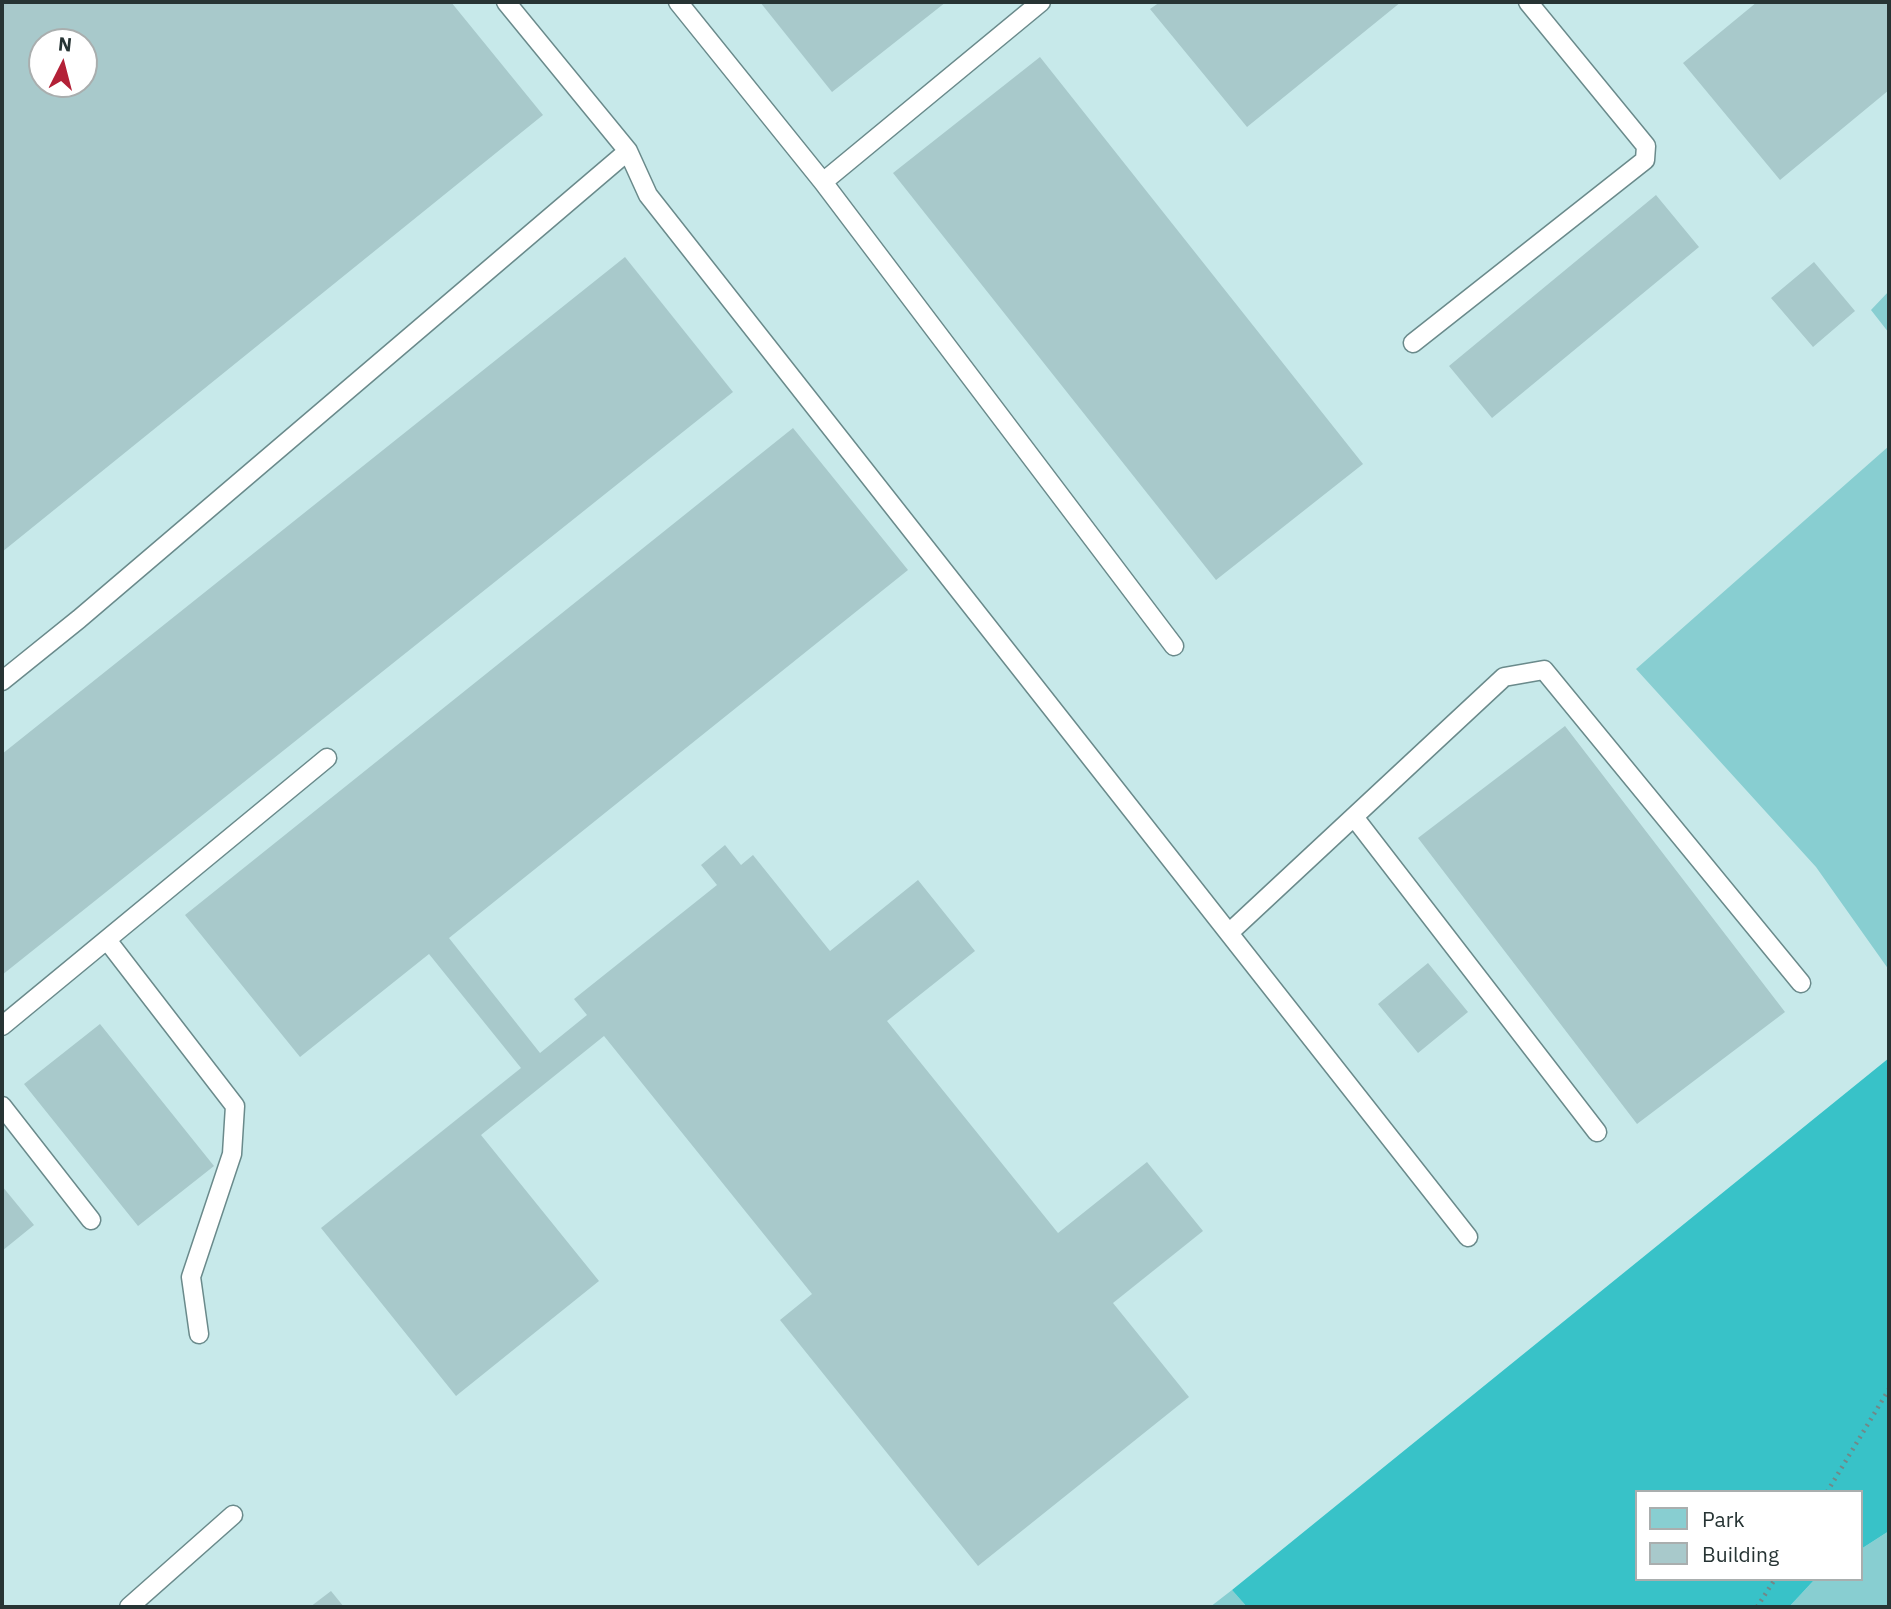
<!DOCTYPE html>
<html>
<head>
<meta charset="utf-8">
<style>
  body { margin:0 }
  #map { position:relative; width:1891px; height:1609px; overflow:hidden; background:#c7e9ea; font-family:"IBM Plex Sans",sans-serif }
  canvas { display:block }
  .frame { position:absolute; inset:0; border:4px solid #273434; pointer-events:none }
  .legend { position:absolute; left:1635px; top:1490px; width:228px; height:91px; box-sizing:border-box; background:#fff; border:2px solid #a9aeae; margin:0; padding:9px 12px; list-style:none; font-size:21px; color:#273434 }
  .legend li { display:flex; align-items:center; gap:14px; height:35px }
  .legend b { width:35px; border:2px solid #a9aeae }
  .north { position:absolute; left:28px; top:28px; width:70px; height:70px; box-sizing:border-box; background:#fff; border:2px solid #a9aeae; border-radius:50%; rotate:6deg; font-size:19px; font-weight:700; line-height:28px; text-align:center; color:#273434 }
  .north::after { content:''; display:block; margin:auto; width:24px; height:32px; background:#b32137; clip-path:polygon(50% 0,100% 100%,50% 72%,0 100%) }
</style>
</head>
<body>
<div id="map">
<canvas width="1891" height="1609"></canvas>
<div class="frame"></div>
<ul class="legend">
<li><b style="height:19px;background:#88ced1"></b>Park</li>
<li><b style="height:19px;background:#a8c9cb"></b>Building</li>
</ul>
<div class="north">N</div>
</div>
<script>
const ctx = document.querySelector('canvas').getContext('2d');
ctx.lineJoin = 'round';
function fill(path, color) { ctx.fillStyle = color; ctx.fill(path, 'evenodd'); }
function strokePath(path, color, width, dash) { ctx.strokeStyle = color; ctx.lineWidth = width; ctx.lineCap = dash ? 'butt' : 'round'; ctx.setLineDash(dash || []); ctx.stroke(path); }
fill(new Path2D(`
  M1889,291V333L1871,310Z
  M1889,446V970L1816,867L1636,669Z
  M1889,1531V1607H1789L1815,1579H1861V1549Z
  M1232,1590L1247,1607H1210Z`), '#88ced1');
fill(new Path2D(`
  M1889,1058V1531L1861,1549V1492H1637V1579H1815L1789,1607H1247L1232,1590Z`), '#38c2c8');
fill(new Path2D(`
  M2,2H451L543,115L2,552ZM42,42H84V84H42Z
  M760,2H946L832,92Z
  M1160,2H1401L1247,127L1150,9Z
  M1757,2H1889V90L1780,180L1683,63Z
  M1040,57L1363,464L1216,580L893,173Z
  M1656,195L1699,247L1492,418L1449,366Z
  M625,257L733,392L2,975V754Z
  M1814,262L1855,311L1813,347L1771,298Z
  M793,428L908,570L449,938L540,1053L587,1015L574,999L717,885L701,865L725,845L741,865L753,855L830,951L918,880L975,951L887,1021L1058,1233L1147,1162L1203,1231L1113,1303L1189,1397L978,1566L780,1320L812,1294L604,1036L481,1135L599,1281L456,1396L321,1228L521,1068L429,954L300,1057L185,915Z
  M1565,726L1785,1012L1637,1124L1418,838Z
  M1428,963L1468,1012L1418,1053L1378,1004Z
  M100,1024L214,1166L138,1226L24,1084Z
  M2,1186L34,1225L2,1251Z
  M331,1591L344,1607H310Z`), '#a8c9cb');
const lane = new Path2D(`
  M506,2L628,151L648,195L1468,1237
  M678,2L823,182L1174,646
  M823,182L1041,2
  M1413,343L1645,160L1646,146L1528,2
  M2,681L79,619L628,151
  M1354,817L1597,1132
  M1230,932L1504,677L1544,670L1801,983
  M107,940L235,1106L232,1154L191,1277L199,1334
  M2,1026L327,758
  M2,1106L91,1220
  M129,1607L233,1515`);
strokePath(lane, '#6a8a8b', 21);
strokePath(new Path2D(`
  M1827,1492L1889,1389
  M1757,1607L1775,1579`), '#718888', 4.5, [2, 5]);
strokePath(lane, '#fff', 18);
</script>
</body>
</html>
